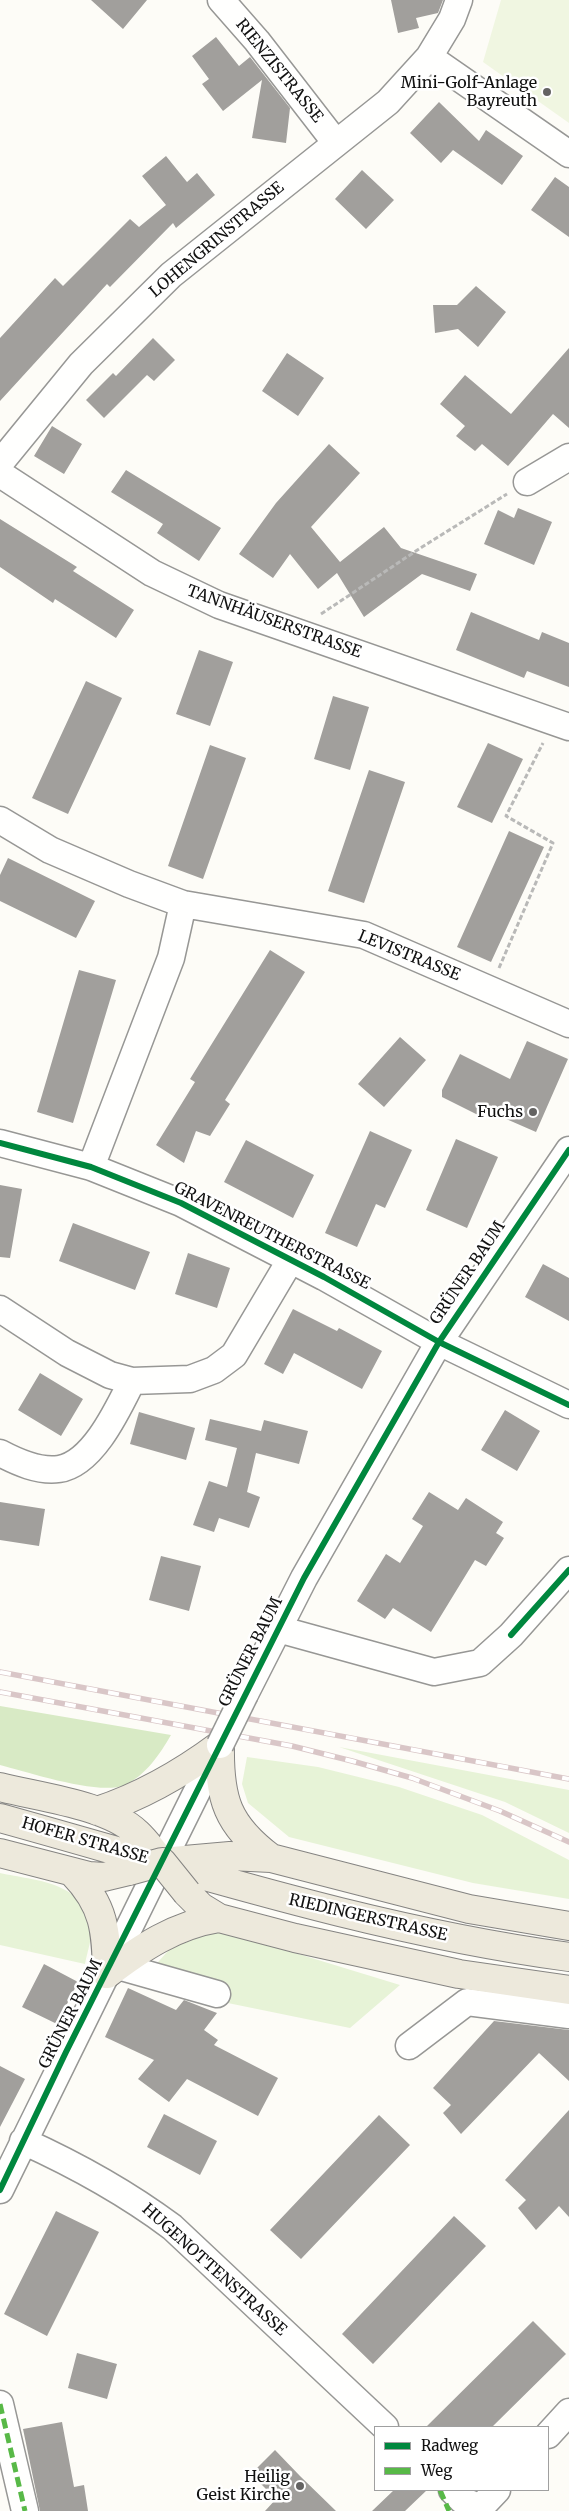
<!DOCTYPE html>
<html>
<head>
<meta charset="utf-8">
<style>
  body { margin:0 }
  #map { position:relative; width:569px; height:2511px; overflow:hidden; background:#fdfcf7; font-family:Merriweather,serif }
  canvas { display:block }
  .legend { position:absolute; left:374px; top:2426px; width:175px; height:65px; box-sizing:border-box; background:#fff; border:1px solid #a0a0a0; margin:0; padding:6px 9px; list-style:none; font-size:15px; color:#111 }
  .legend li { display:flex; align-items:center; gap:10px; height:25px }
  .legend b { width:25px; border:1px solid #a0a0a0 }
</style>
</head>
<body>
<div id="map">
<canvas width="569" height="2511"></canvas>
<ul class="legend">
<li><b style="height:6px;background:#00873e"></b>Radweg</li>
<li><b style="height:6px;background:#58b947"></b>Weg</li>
</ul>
</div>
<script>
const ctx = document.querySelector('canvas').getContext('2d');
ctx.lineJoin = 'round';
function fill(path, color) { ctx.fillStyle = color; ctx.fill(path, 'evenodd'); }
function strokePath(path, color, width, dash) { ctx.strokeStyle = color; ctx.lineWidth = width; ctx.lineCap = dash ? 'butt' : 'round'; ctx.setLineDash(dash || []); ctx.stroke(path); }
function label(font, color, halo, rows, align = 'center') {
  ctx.font = font + ' Merriweather,serif'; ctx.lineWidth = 5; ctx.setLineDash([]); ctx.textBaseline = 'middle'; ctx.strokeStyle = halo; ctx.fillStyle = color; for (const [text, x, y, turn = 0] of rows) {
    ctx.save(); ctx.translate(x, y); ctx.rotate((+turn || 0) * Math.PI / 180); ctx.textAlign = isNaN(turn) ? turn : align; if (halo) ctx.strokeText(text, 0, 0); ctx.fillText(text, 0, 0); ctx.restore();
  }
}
fill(new Path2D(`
  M339,1747L569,1790V1833L505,1802Z
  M247,1757L318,1767L399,1787L482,1815L569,1860V1899L473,1883L289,1837L248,1803L242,1784Z
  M0,1873C36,1881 82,1881 91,1925C93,1936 87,1953 85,1964L0,1945Z
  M220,1930L400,1985L350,2028L218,2001L152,1970C174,1942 184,1933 220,1930Z`), '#e7f3d7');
fill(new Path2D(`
  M0,1706L171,1735C160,1754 146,1775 125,1785C99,1796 28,1772 0,1765Z`), '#d8eac5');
fill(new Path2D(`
  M501,0H569V123L483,62Z`), '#f0f6e1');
fill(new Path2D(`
  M91,0H147L123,29Z
  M391,0H443L438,13L416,18L419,28L398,33Z
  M216,37L239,66L250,57L290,108L286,143L252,138L262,80L223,111L202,84L209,79L192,56Z
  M439,102L479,141L486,130L523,156L502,185L453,150L441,163L410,133Z
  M166,156L187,182L197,173L215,195L176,228L173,223L110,287L107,284L0,401V338L55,278L63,286L130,219L139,227L166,205L142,176Z
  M362,170L394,200L366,229L335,199Z
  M555,177L569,187V237L531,210Z
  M476,286L506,312L478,347L458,329L435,333L433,305H457Z
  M153,338L175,360L154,381L147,375L104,418L86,400L113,373L116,376Z
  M569,348V428L553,414L508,466L482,444L475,451L456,436L465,426L440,404L465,375L511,414Z
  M287,353L324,378L298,416L262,391Z
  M52,426L82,444L64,474L34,456Z
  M329,444L360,473L311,527L340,562L384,527L401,548L477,574L470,591L422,574L364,617L337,573L318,589L290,554L273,578L239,554L276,503Z
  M126,470L221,528L199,561L157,533L163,524L111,492Z
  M518,508L552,522L534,565L484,544L498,510L514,518Z
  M0,519L77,567L73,571L134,610L116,638L55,599L53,603L0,567Z
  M471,612L539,640L542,632L569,643V687L527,671L524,678L456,650Z
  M199,650L233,662L210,726L176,714Z
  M86,681L122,698L68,814L32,798Z
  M333,696L369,707L350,770L314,759Z
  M488,743L523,759L492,823L457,807Z
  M210,745L246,758L203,879L168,866Z
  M369,770L405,782L364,903L328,891Z
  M509,831L544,847L491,962L457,947Z
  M8,858L95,901L76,938L0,901V875Z
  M270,950L305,972L225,1100L230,1104L210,1136L196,1131L184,1163L156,1145L195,1082L190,1079Z
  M79,970L116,980L73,1123L37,1112Z
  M400,1037L426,1060L384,1107L358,1084Z
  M527,1041L568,1059L536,1132L481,1108L478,1115L442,1097V1090L460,1054L510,1079Z
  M370,1131L412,1150L385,1208L376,1204L357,1247L325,1233Z
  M456,1139L498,1157L467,1228L426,1210Z
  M246,1140L314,1175L293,1218L224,1182Z
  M0,1185L22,1189L10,1258L0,1257Z
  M73,1223L150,1252L135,1290L59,1261Z
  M188,1253L230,1268L217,1308L175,1294Z
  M543,1264L569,1278V1321L525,1297Z
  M293,1309L337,1331L339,1328L382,1351L362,1389L294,1353L283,1374L264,1364Z
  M40,1373L83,1399L61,1436L18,1410Z
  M505,1410L540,1431L517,1471L481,1450Z
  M139,1412L195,1428L186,1460L130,1444Z
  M210,1419L261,1431L264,1420L308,1431L299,1464L256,1453L247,1492L260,1497L249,1528L219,1518L214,1532L193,1525L209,1481L227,1487L237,1448L205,1440Z
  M429,1492L458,1510L466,1498L503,1522L496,1533L504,1538L486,1566L475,1560L431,1632L393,1608L385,1619L357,1601L386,1554L400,1563L423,1526L412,1519Z
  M0,1502L45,1509L39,1546L0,1540Z
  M161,1556L201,1566L189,1611L149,1600Z
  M44,1964L78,1982L57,2024L22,2007Z
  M128,1988L176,2010L184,2000L217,2013L204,2030L218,2040L214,2045L278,2078L258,2116L187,2079L169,2102L138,2079L154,2060L105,2037Z
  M494,2021L569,2030V2081L539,2053L461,2134L443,2113L451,2105L433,2088Z
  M0,2066L25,2079L0,2127Z
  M569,2110V2217L559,2206L536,2230L518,2208L526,2200L505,2180Z
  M164,2114L217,2141L200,2175L147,2147Z
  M379,2115L410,2145L301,2259L270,2230Z
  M56,2211L99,2232L47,2336L4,2314Z
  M454,2216L486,2246L373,2364L342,2334Z
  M533,2321L566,2354L492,2427H426Z
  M77,2353L117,2364L107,2399L68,2388Z
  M62,2422L74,2487L84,2485L88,2511H40L23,2429Z
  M275,2450L300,2476L336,2511H265L276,2499L251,2474Z
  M394,2490H427L405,2511H372Z`), '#a19f9c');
const minor = new Path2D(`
  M221,0L257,41L336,143
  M429,57L569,154
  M0,463L81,364L171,275L388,102L429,57L452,19L459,0
  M0,474L152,573L219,605L569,727
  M527,482L569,457
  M0,820L50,850L129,884L183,904L364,935L569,1024
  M0,1143L91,1167L181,1203L324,1277L439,1342L569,1405
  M91,1167L171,958L183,904
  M0,1309L67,1353L110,1375L132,1381L190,1379L214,1370L234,1355L291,1259
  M0,1453C17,1462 39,1472 59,1469C93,1464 118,1409 132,1381
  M278,1629L434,1672L480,1663L511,1635L569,1570
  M245,1694L304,1578L439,1342L569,1150
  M162,1862L220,1745
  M118,1966L217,1994
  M409,2046L467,2002L569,2015
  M23,2141C76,2165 125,2192 172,2227L385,2427
  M0,2190L151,1883
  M0,2404L25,2511
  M548,2435L569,2412
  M452,2490L462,2500L480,2508L497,2490`);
const major = new Path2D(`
  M220,1745C219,1799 227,1825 271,1858
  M0,1787C39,1797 108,1805 137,1833C146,1841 154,1853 162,1862L230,1856L271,1858L469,1909L569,1926
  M97,1811C143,1796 181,1774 220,1745
  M0,1818C188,1870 375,1931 569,1957
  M0,1853L89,1876L104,1877L129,1871
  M73,1873C105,1906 106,1931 107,1974
  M187,1893L201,1907L219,1918L295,1938L459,1974L569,1990
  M107,1974C141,1948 175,1925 219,1918`);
strokePath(minor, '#979795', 29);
strokePath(major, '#858482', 30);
strokePath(new Path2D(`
  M321,614L422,547L507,494
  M499,968L553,843L506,816L543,743`), '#b9b9b8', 3, [5, 2.5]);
strokePath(minor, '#fffffe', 26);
strokePath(major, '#ede9dc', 28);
const rail = new Path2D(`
  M0,1672L569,1779
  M0,1692L292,1746L352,1761L412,1778L500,1811L569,1842`);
strokePath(rail, '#d9c6c7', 5.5);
strokePath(rail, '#fff', 4, [11]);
const minorBridge = new Path2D(`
  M220,1745L245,1694`);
const majorBridge = new Path2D(`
  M129,1871L162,1862L187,1893`);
strokePath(minorBridge, '#979795', 29, []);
strokePath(majorBridge, '#858482', 30, []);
strokePath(minorBridge, '#fffffe', 26);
strokePath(majorBridge, '#ede9dc', 28);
strokePath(new Path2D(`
  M0,2404L25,2511
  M440,2490L449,2511`), '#58b947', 5, [10, 5]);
strokePath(new Path2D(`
  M0,1143L91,1167L181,1203L324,1277L439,1342L569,1405
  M511,1635L569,1570
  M0,2190L66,2052L304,1578L439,1342L569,1150`), '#00873e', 6);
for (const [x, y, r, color] of [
  [547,92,5,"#646362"],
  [533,1112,5,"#646362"],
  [300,2486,5,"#646362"]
]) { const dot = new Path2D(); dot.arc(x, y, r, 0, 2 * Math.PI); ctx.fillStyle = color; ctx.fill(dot); strokePath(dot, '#fff', 2); }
label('16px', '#111', '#fff', [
  ["RIENZISTRASSE",279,71,51],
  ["LOHENGRINSTRASSE",217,240,-40],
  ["TANNHÄUSERSTRASSE",274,622,20],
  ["LEVISTRASSE",409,956,22],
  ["GRAVENREUTHERSTRASSE",272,1236,27],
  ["GRÜNER BAUM",468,1273,-56],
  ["GRÜNER BAUM",251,1652,-63],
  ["HOFER STRASSE",85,1841,16],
  ["RIEDINGERSTRASSE",368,1918,13],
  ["GRÜNER BAUM",71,2014,-63],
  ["HUGENOTTENSTRASSE",214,2270,42]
]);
label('16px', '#111', '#fff', [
  ["Mini-Golf-Anlage",537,83],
  ["Bayreuth",537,101],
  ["Fuchs",523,1112],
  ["Heilig",290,2477],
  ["Geist Kirche",290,2495]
], 'right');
</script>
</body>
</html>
